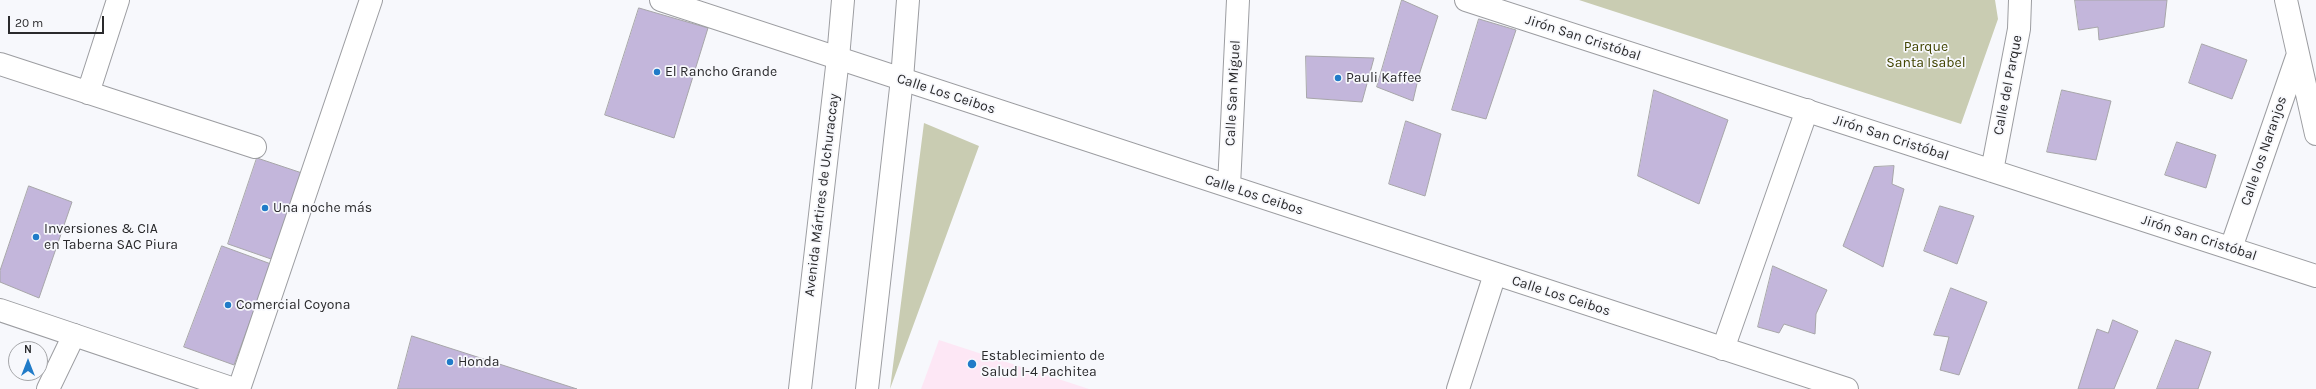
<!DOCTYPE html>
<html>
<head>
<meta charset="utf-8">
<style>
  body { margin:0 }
  #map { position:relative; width:2316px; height:389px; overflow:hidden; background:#f7f8fc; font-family:Karla,sans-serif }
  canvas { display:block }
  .north { position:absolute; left:8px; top:341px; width:40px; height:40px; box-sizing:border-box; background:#f7f8fc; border:1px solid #a5a6a9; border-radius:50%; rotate:0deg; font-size:11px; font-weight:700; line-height:16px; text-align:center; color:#2a2a2c }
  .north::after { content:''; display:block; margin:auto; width:14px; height:18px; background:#207bc8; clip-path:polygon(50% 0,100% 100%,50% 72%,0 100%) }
  .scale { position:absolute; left:8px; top:16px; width:96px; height:18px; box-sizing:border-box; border:2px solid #2a2a2c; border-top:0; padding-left:5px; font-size:12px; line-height:14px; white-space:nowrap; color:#2a2a2c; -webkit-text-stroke:3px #f7f8fc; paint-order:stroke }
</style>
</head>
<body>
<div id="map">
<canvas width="2316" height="389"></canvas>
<div class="north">N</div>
<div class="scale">20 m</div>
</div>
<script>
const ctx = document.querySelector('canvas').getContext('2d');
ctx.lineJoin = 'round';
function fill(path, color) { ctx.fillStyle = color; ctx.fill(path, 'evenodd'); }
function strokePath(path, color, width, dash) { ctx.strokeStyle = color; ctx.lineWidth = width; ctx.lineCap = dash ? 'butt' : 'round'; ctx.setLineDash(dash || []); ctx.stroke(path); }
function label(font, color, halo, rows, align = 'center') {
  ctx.font = font + ' Karla,sans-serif'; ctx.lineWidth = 3.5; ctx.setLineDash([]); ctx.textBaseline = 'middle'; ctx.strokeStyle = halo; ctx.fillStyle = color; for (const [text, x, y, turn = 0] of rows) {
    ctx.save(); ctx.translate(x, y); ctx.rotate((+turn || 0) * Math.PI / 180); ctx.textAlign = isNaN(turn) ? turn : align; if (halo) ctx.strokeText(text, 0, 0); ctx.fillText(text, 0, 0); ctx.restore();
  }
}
fill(new Path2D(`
  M939,340L1089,389H921Z`), '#fde7f5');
fill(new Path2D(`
  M1579,0H1995L1998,19L1961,124Z
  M924,123L979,146L890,389Z`), '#c9ccb2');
const building = new Path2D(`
  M1402,0L1438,16L1419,75L1413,101L1377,87Z
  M2075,0H2167L2164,27L2099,40L2098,27L2079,30Z
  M639,8L708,28L674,138L605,115Z
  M1479,19L1516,30L1486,119L1452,110Z
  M2202,44L2247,60L2232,99L2189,83Z
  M1306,56L1374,58L1362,102L1307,98Z
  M1654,90L1728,120L1699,204L1638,176Z
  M2062,90L2111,101L2096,160L2047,152Z
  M1406,121L1441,134L1425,196L1389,184Z
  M2177,142L2216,155L2206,188L2165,175Z
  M257,158L302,173L274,260L228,244Z
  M1894,166L1892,184L1904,189L1883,267L1843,246L1874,167Z
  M29,186L72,202L39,298L0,282V271Z
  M1940,206L1974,216L1957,264L1924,251Z
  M222,246L271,264L234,365L184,347Z
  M1773,266L1827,290L1816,314L1815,334L1784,324L1779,333L1758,327Z
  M1951,288L1987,302L1959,375L1940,370L1949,337L1934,335Z
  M2113,320L2138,331L2114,389H2078L2097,329L2108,333Z
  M412,336L577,389H398Z
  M2176,340L2211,352L2198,389H2157Z`);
fill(building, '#c3b6db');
strokePath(building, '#a7a6a9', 1);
const pedestrian = new Path2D(`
  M1723,349L1807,110`);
const minor = new Path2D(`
  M661,0L1847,389
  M1466,0L2316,276
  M2286,0L2316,134
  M0,64L255,147
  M88,93L118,0
  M1992,171L2019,29L2020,0
  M1229,186L1238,0
  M2231,248L2298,54
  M48,389L74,335
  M239,389L371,0
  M1458,389L1495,274`);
const tertiary = new Path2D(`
  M800,389L838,58L843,0
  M867,389L902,79L908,0`);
const secondary = new Path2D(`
  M0,310L234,389`);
strokePath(pedestrian, '#9c9da1', 24);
strokePath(minor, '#9c9da1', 24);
strokePath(tertiary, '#9c9da1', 24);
strokePath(secondary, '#9c9da1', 24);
strokePath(pedestrian, '#fff', 22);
strokePath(minor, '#fff', 22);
strokePath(tertiary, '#fff', 22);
strokePath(secondary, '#fff', 22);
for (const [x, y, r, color] of [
  [657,72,4,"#207bc8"],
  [1338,78,4,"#207bc8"],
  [265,208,4,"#207bc8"],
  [36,237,4,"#207bc8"],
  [228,305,4,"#207bc8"],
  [450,362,4,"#207bc8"],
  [972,364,5,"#207bc8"]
]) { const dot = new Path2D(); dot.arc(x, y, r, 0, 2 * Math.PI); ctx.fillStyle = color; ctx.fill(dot); strokePath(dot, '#f7f8fc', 1.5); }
label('14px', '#2a2a2c', '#f7f8fc', [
  ["Jirón San Cristóbal",1583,38,18],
  ["Calle del Parque",2008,85,-79],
  ["Calle San Miguel",1233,93,-87],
  ["Calle Los Ceibos",946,94,18],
  ["Jirón San Cristóbal",1891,138,18],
  ["Calle los Naranjos",2264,151,-71],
  ["Avenida Mártires de Uchuraccay",822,195,-83],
  ["Calle Los Ceibos",1254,195,18],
  ["Jirón San Cristóbal",2199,238,18],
  ["Calle Los Ceibos",1561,296,18]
]);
label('14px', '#414400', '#f7f8fc', [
  ["Parque",1926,47],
  ["Santa Isabel",1926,63]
]);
label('14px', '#2a2a2c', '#f7f8fc', [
  ["El Rancho Grande",665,72],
  ["Pauli Kaffee",1346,78],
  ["Una noche más",273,208],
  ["Inversiones & CIA",44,229],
  ["en Taberna SAC Piura",44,245],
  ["Comercial Coyona",236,305],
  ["Establecimiento de",981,356],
  ["Salud I-4 Pachitea",981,372],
  ["Honda",458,362]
], 'left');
</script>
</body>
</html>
